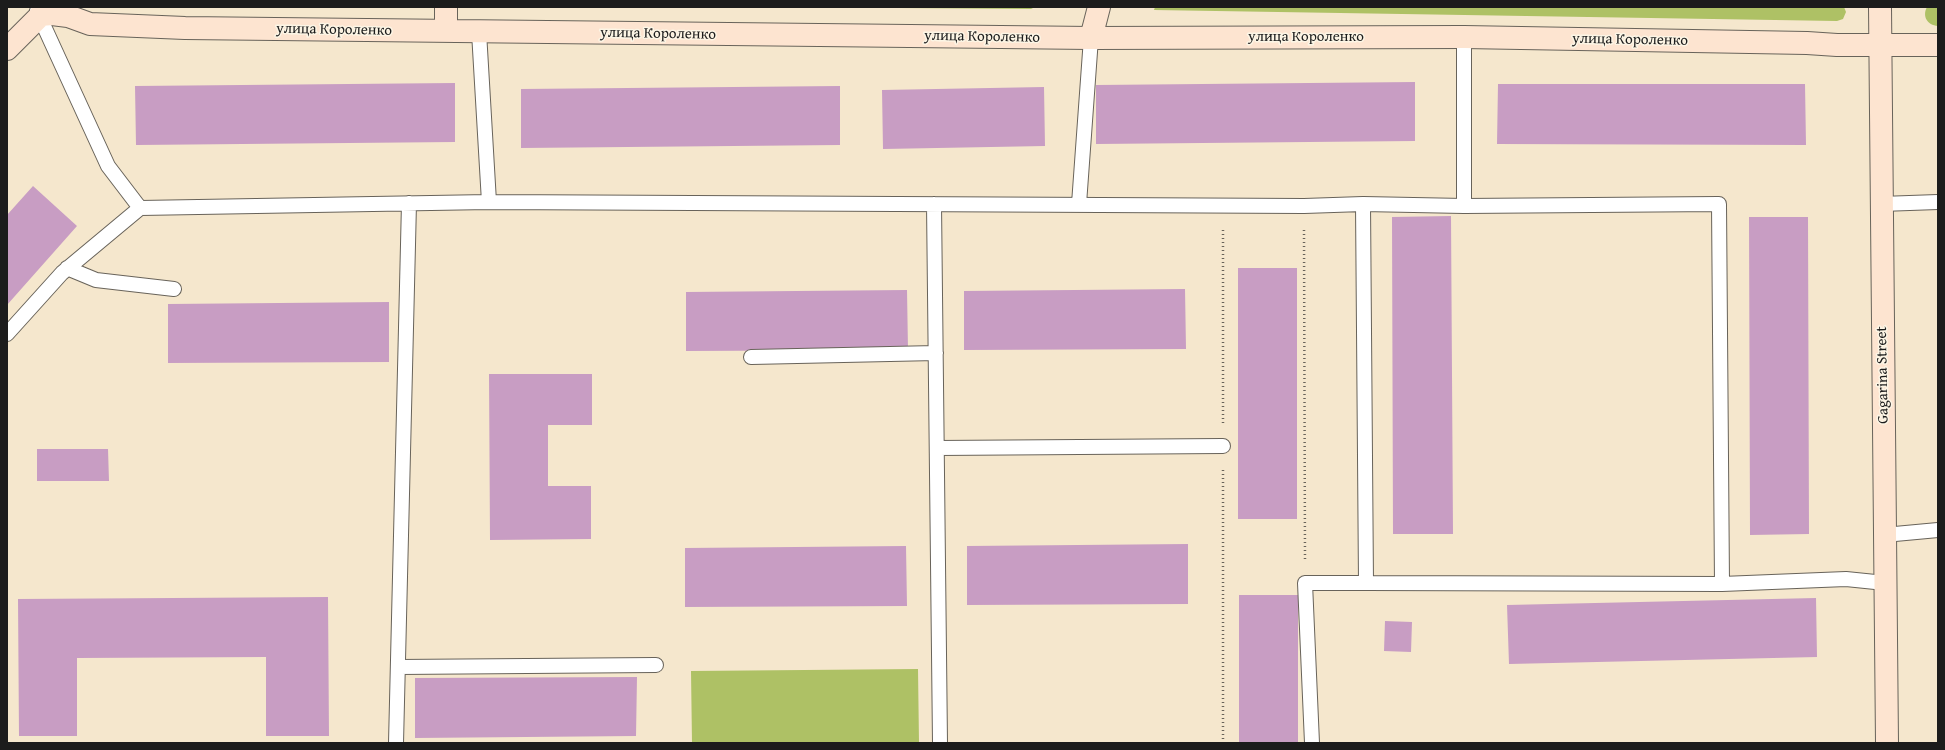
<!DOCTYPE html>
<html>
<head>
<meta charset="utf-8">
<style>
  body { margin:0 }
  #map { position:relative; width:1945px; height:750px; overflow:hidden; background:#f5e7cd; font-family:"Gentium Book Plus",serif }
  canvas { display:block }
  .frame { position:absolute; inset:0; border:8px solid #1c1c1c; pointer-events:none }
</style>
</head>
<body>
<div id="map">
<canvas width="1945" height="750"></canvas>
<div class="frame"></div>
</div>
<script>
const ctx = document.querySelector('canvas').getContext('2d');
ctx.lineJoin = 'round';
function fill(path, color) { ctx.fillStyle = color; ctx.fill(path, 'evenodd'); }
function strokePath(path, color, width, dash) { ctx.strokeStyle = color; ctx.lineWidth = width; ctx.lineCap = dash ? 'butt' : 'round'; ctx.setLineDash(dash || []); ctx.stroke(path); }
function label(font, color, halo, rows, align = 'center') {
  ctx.font = font + ' "Gentium Book Plus",serif'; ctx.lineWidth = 3; ctx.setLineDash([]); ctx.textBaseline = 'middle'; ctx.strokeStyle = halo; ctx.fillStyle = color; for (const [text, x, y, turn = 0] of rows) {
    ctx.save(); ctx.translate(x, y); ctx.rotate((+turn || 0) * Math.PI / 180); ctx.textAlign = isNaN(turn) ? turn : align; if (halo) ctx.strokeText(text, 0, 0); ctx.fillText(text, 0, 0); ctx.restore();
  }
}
fill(new Path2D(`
  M761,7H1035L1031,9Z
  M1155,7H1844L1846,12L1843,19L1837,21L1154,10Z
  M1927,7H1938V26C1927,25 1922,16 1927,7Z
  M918,669L919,743H692L691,671Z`), '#aec165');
fill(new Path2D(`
  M1415,82V141L1096,144V85Z
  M455,83V142L136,145L135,86Z
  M1498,84H1805L1806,145L1497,144Z
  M840,86V145L521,148V89Z
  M1044,87L1045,146L883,149L882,90Z
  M33,186L77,226L7,305V215Z
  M1451,216L1453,534H1393L1392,217Z
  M1749,217H1808L1809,534L1750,535Z
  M1238,268H1297V519H1238Z
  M1185,289L1186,349L964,350V291Z
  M907,290L908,350L686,351V292Z
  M389,302V362L168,363V304Z
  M489,374H592V425H548V486H591V539L490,540Z
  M37,449H108L109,481H37Z
  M1188,544V604L967,605V546Z
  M906,546L907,606L685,607V548Z
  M1239,595H1298V743H1239Z
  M328,597L329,736H266V657L77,658V736H19L18,599Z
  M1816,598L1817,657L1509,664L1507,605Z
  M1385,621L1412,622L1411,652L1384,651Z
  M637,677L636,736L415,738V678Z`), '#c89dc3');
const lane = new Path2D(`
  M37,11L108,166L140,208
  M1464,37V206L1719,204L1722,584
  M489,202L1304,206L1363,204L1366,583L1722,584L1846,579L1885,583
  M934,204L940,743
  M1079,204L1091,38
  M1363,204L1464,206
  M1881,204L1938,202
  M67,268L96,280L174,289
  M7,334L62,273L140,208L489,202L479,32
  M751,357L936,353
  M937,448L1223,446
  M1884,535L1938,530
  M398,667L656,665
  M396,743L409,203
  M1312,743L1305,583H1366`);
const secondary = new Path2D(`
  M1880,7L1887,743
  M40,15L52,14L68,16L90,24L185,28L1091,38L1464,37L1807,43L1837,45H1938
  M446,31V7
  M1091,38L1099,7
  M7,49L49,7`);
strokePath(lane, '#68635a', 16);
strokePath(secondary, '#68635a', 24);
strokePath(new Path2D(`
  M1304,230L1305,561
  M1223,423V228
  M1223,470V743`), '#68635a', 2.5, [1, 3]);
strokePath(lane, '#fff', 14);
strokePath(secondary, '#fde4d0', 22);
label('15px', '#1c1c1c', '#fcf5e5', [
  ["улица Короленко",334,30,1],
  ["улица Короленко",658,34,1],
  ["улица Короленко",982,37,1],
  ["улица Короленко",1306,37],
  ["улица Короленко",1630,40,1],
  ["Gagarina Street",1883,375,-91]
]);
</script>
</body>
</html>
